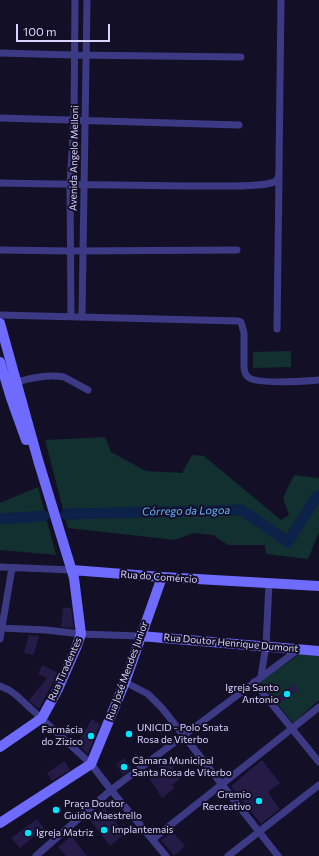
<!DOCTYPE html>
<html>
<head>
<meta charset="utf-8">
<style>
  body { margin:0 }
  #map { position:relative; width:319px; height:856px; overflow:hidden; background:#130f26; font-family:Commissioner,sans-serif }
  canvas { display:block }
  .scale { position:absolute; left:16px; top:24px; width:94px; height:18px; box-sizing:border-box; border:2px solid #d9d4ff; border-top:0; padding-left:5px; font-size:12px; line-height:14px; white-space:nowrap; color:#d9d4ff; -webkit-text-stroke:3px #130f26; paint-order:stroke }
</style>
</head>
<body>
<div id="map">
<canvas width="319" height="856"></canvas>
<div class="scale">100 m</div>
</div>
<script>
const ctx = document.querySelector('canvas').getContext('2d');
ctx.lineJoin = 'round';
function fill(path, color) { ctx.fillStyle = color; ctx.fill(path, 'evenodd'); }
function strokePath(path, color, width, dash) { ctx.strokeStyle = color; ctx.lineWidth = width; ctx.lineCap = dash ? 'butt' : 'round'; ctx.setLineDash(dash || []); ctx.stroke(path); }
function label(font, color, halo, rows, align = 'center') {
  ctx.font = font + ' Commissioner,sans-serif'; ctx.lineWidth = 4; ctx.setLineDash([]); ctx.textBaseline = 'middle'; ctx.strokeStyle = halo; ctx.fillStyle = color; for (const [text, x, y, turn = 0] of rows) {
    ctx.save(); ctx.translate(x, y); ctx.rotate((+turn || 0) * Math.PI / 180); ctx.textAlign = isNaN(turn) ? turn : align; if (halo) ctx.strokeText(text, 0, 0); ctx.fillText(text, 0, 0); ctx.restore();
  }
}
fill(new Path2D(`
  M291,351V367L253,368V352Z
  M105,437L111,452L146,471L182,473L192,455L204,456L281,520L289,515L283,498L294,475L319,478V532L308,559L266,554L265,545H228L213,535L193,533L175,540L68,528L45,440Z
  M38,487L56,555L0,550V503Z
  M300,654L319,655V700L293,723L260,682Z`), '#12302f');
strokePath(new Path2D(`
  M66,514L242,510L288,542L317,496H319
  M0,519L44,516`), '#0c2248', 11);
fill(new Path2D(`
  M63,608H71L74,628L61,627Z
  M29,635L39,636L34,655L24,653Z
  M42,665L58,673L39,709L29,700L47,678L38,674Z
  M293,684L298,690L281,703L276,697Z
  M92,719L100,724L88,754L77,744Z
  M124,758L132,768L123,775L116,765Z
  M166,758L181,778L172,785L174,788L162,798L149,778L160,769L157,765Z
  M262,760L280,783L268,792L280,809L261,824L231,786Z
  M65,761L70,770L52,781L47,773Z
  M105,808L124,834L110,846L90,820Z
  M37,819L44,828L20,848L11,838Z
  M173,832L185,846L174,856L161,840Z
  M71,836L87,856H66L58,847Z`), '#241b47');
strokePath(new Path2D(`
  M0,53L73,55L241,57
  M0,118L239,125
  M0,183C70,184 140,186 210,186C223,186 264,187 274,182C280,180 279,172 279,166L281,0
  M0,250L70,251L237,250
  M0,315L238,321L241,322L244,333V365C244,369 244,374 248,377C257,385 305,381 319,380
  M71,316L70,185L74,120L75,0
  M82,316L87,0
  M277,329L279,176
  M16,382C31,378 48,374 64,377L88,390
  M0,567L72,570
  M0,628L46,630L81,634L140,636
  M0,639L12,568
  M261,676L266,646L269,583
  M125,682L148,694L162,708L278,856
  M254,682L319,762
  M0,686L9,690L16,695L91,764L111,790L166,856
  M153,839L319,707
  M36,856L111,790L299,649
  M228,856L319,785`), '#3d3a85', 7);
strokePath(new Path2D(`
  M0,323L38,460L74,578L81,634L76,648L58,689L42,718L0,747
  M0,362L11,398L26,440
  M72,570L162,577L319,586
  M140,636L319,651
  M0,823L91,764L125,682L162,577`), '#6f6bff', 10);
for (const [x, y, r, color] of [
  [287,694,4,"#00e5ff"],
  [129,734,4,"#00e5ff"],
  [91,736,4,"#00e5ff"],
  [124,767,4,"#00e5ff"],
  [259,801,4,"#00e5ff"],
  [56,810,4,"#00e5ff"],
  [104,830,4,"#00e5ff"],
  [28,833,4,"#00e5ff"]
]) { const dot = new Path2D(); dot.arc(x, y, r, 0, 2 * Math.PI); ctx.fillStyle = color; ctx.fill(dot); strokePath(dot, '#130f26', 1.5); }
label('10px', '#d9d4ff', '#130f26', [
  ["Avenida Angelo Melloni",74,158,-89],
  ["Rua do Comércio",159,577,4],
  ["Rua Doutor Henrique Dumont",231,643,5],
  ["Rua Tiradentes",65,669,-66],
  ["Rua José Mendes Junior",127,671,-70]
]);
label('10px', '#d9d4ff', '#130f26', [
  ["Igreja Santo",279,688,"right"],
  ["Antonio",279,700,"right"],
  ["UNICID - Polo Snata",137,728],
  ["Rosa de Viterbo",137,740],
  ["Farmácia",83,730,"right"],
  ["do Zizico",83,742,"right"],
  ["Câmara Municipal",132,761],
  ["Santa Rosa de Viterbo",132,773],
  ["Gremio",251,795,"right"],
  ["Recreativo",251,807,"right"],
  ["Praça Doutor",64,804],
  ["Guido Maestrello",64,816],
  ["Implantemais",112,830],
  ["Igreja Matriz",36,833]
], 'left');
label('italic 11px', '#62b6ff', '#130f26', [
  ["Córrego da Logoa",186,511,-1]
]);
</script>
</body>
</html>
